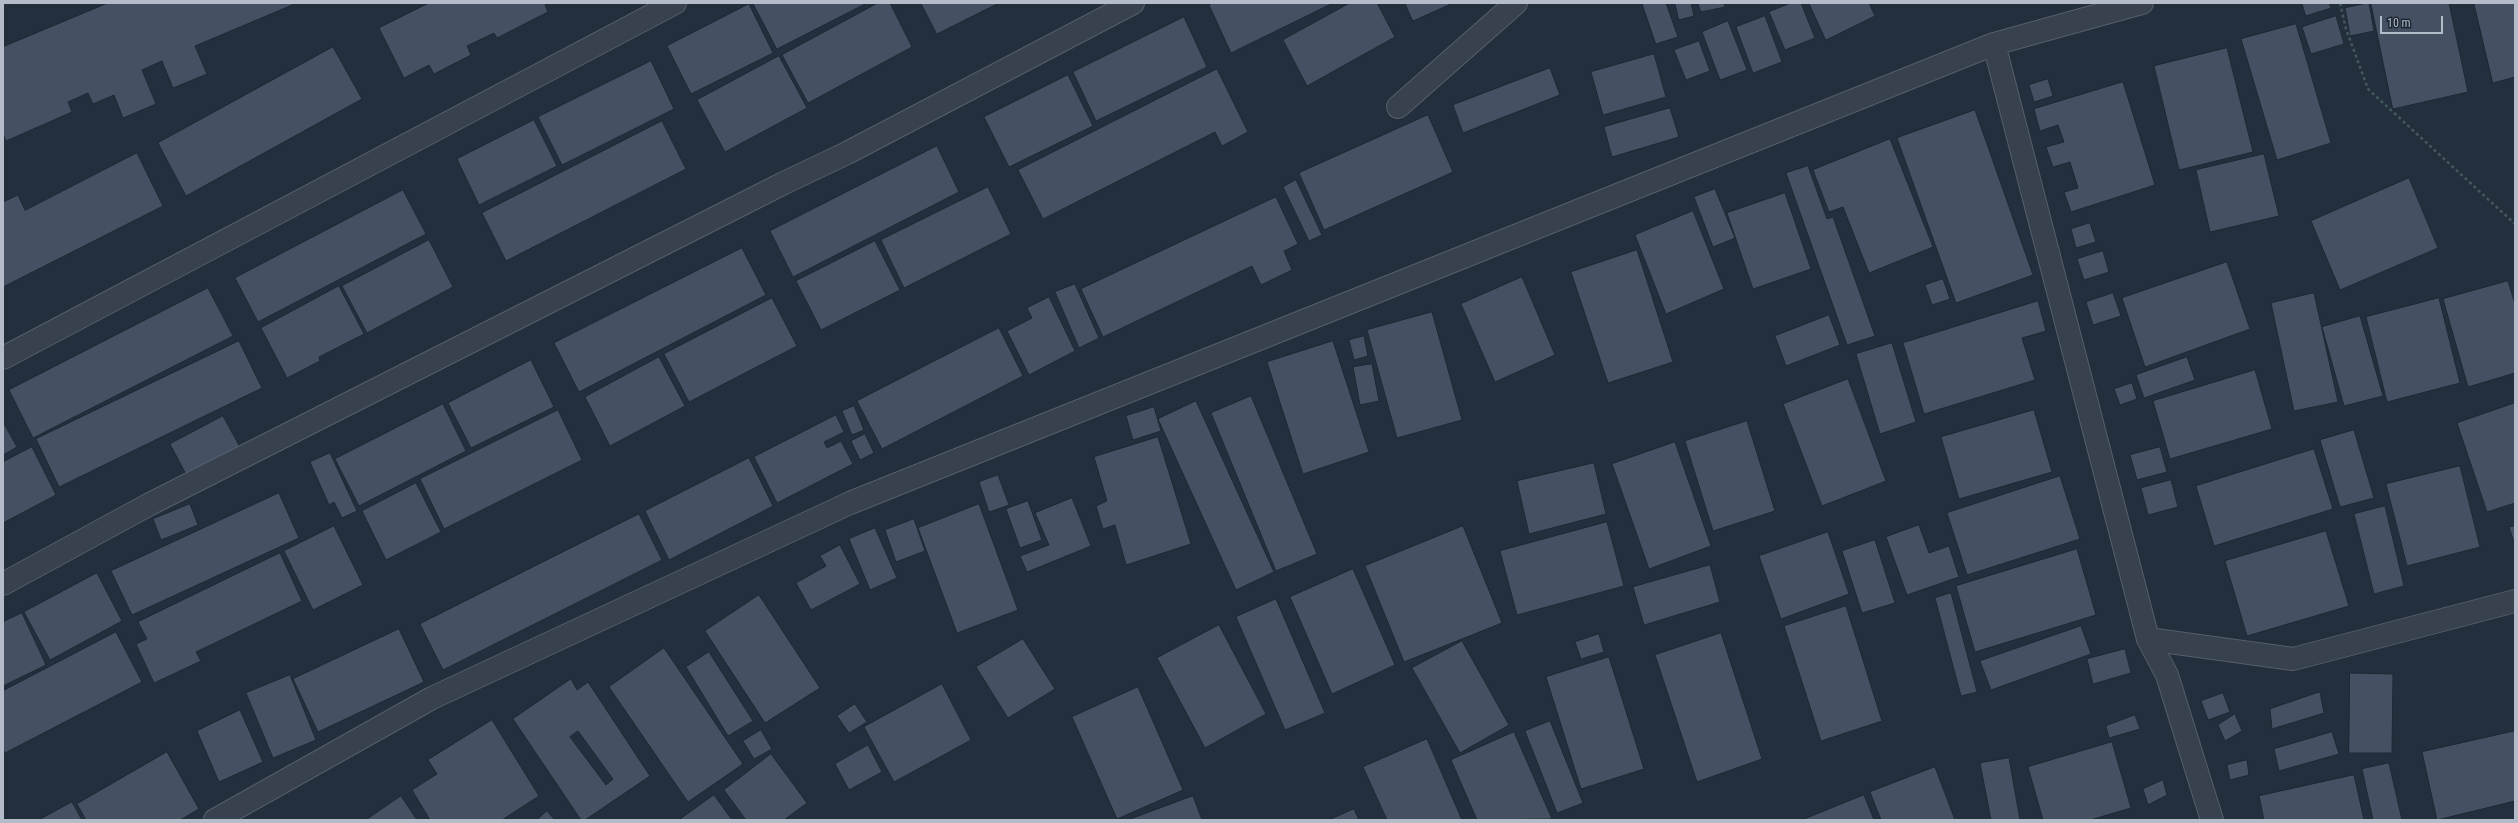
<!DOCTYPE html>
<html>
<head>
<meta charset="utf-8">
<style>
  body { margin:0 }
  #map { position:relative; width:2518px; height:823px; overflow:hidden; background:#242f3e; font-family:"Roboto Condensed",sans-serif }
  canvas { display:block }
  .frame { position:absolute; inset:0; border:4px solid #b4bcc9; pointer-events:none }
  .scale { position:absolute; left:2380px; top:16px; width:63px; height:18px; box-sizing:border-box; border:2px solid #b4bcc9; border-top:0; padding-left:5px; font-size:12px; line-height:14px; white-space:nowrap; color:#b4bcc9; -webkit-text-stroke:3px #1d2633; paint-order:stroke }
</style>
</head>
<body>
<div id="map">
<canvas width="2518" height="823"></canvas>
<div class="frame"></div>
<div class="scale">10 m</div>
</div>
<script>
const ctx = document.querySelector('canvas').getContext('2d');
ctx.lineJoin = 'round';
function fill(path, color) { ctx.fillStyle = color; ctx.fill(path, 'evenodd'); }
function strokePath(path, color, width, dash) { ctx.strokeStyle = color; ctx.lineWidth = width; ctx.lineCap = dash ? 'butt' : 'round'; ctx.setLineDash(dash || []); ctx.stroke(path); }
const building = new Path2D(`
  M108,3H297L195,46L207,74L173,88L162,61L142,70L156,104L123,118L114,95L93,104L88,93L68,102L72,112L6,141L3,134V47Z
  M429,3H548L545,5L548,12L497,38L494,33L467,46L471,55L434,74L429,65L404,78L379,28Z
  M753,3H867L777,49Z
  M878,3H890L912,47L808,103L782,55Z
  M921,3H999L937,34Z
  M1213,3H1333L1231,53L1209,5Z
  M1350,3H1377L1395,37L1307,86L1283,40Z
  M1405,3H1451V4L1413,21Z
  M1642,3H1666L1678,37L1656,44Z
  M1675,3H1691L1694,16L1679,20Z
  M1698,3H1724L1725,7L1701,12Z
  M1791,3H1801L1815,38L1785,50L1769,12Z
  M1809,3H1869L1875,16L1826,40Z
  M2302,3H2329L2331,8L2306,16Z
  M2369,3L2374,31L2350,36L2345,8Z
  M2371,3H2449L2468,92L2393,109Z
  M2474,3H2515V77L2493,83Z
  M749,4L773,53L691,94L667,46Z
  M1765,16L1782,62L1753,73L1736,27Z
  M2336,16L2344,44L2311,54L2302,27Z
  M1184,17L1207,67L1096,121L1073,72Z
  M1728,21L1747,70L1720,80L1702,32Z
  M2296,24L2331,143L2277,160L2241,39Z
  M1699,41L1710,71L1686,80L1674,50Z
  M333,47L362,99L186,196L158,143Z
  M2227,48L2253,152L2179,170L2154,66Z
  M1654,54L1666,97L1603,115L1591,72Z
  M779,56L807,108L725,152L697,100Z
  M651,61L674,109L562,165L538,117Z
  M1550,68L1560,95L1463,133L1453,105Z
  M1217,69L1248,132L1222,146L1215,132L1043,219L1018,170Z
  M1068,75L1093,126L1009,167L984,117Z
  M2048,79L2053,96L2034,102L2029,85Z
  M2123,82L2155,185L2071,212L2064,192L2078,188L2070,162L2053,167L2046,147L2064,142L2058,125L2040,131L2034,109Z
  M1670,108L1679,137L1612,157L1604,127Z
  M1975,110L2033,275L1956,303L1897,138Z
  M1428,115L1453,172L1324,230L1299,173Z
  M534,120L557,166L479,205L457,159Z
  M662,121L686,169L506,261L482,213Z
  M1890,139L1933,247L1869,273L1843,207L1829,212L1813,170Z
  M937,146L959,192L793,277L770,231Z
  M137,153L163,206L3,287V202L18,195L25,210Z
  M2264,154L2279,216L2210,232L2196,170Z
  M1808,166L1827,219L1833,217L1875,336L1847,345L1786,173Z
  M2409,178L2438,248L2340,290L2311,221Z
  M1296,180L1322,235L1309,241L1283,187Z
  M988,187L1011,234L904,288L881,240Z
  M1715,189L1735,238L1713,247L1694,197Z
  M403,190L426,234L258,322L235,278Z
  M1785,193L1811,269L1753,289L1727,213Z
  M1276,197L1298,244L1284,251L1292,270L1261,285L1252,266L1103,337L1081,289Z
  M1693,211L1724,289L1666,314L1635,235Z
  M2090,223L2096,242L2076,248L2071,229Z
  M429,240L453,287L367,333L342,286Z
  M875,241L900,290L821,330L796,281Z
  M742,248L766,295L579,392L554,343Z
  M1637,250L1673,362L1608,383L1571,272Z
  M2103,251L2109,272L2084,280L2077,259Z
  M2227,262L2250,329L2145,367L2122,298Z
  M1522,277L1555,355L1495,382L1461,304Z
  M1943,279L1950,299L1932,305L1925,285Z
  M2508,281L2515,304V373L2468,387L2443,299Z
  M1075,284L1099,338L1079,348L1055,292Z
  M339,286L364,334L319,357L320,361L287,378L261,328Z
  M208,288L233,336L33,438L9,390Z
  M2113,293L2121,316L2093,325L2086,302Z
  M2314,293L2338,402L2294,411L2271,303Z
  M1049,297L1075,351L1029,375L1007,331L1032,318L1027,308Z
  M772,298L797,346L689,402L664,354Z
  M2439,298L2460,383L2387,402L2366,317Z
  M2038,301L2046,331L2022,338L2035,380L1924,414L1903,343Z
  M1432,312L1462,420L1397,438L1367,330Z
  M1829,315L1840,345L1786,366L1775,336Z
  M2360,316L2383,396L2344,406L2322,327Z
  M999,328L1023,376L882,449L857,401Z
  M1364,336L1368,356L1354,360L1349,340Z
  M239,341L262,388L59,487L36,439Z
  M1333,341L1369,452L1303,474L1267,362Z
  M1892,343L1916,422L1880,434L1856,354Z
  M659,357L685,406L610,446L585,397Z
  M2187,357L2195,380L2144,398L2136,375Z
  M531,360L554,407L471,448L448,403Z
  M1372,364L1379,401L1360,405L1353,367Z
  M2255,370L2272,429L2170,459L2153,401Z
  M1848,379L1886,481L1822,506L1783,404Z
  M2132,383L2137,399L2120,405L2114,389Z
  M1251,396L1317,554L1276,571L1211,413Z
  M1196,401L1274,572L1236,590L1158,419Z
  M2515,403V503L2487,512L2457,423Z
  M443,404L466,451L359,506L335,459Z
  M854,406L864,430L852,435L842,411Z
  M1154,407L1161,431L1133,440L1126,416Z
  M558,410L582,460L444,529L420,479Z
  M2034,410L2052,472L1959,499L1941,437Z
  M836,415L844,432L824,442L827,448L841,441L853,464L777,503L754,457Z
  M223,416L241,449L188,478L170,444Z
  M1747,421L1775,511L1713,531L1685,441Z
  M3,422L17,447L3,455Z
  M2354,430L2374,498L2340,507L2320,440Z
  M865,434L874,453L860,460L851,441Z
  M1158,437L1191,544L1126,565L1115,525L1103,529L1096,506L1107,501L1094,457Z
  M1675,442L1711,546L1649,569L1612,464Z
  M32,447L56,495L3,523V462Z
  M2160,447L2167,472L2137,480L2130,455Z
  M2314,449L2333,509L2214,546L2196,486Z
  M330,453L357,511L342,518L334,502L329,505L310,462Z
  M749,458L773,506L669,560L645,511Z
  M1594,463L1606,514L1529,534L1517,481Z
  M2460,466L2480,547L2407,566L2386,484Z
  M998,475L1009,505L989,512L979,482Z
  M2060,476L2080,539L1967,575L1947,513Z
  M2171,480L2178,507L2148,515L2141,488Z
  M416,483L441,532L386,560L362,511Z
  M279,493L299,538L132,615L111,571Z
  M1072,498L1091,546L1027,572L1020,556L1049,545L1035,513Z
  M1028,501L1042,540L1020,548L1006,509Z
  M190,504L198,525L161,540L153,519Z
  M979,504L1018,610L957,633L918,528Z
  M2385,506L2404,586L2374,594L2354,514Z
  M639,514L662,560L443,670L420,624Z
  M914,519L925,551L896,562L885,530Z
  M1607,522L1624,586L1517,615L1500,551Z
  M1919,525L1929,553L1949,546L1959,577L1907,595L1886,537Z
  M334,526L363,585L313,610L284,551Z
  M1463,526L1502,623L1404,662L1365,566Z
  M2515,526V545L2509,527Z
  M875,528L897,578L870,590L849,539Z
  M2326,531L2349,606L2247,636L2225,561Z
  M1828,532L1849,594L1781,619L1759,556Z
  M1875,540L1895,603L1862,613L1842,551Z
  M840,545L860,584L811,610L796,583L826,566L820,556Z
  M2077,549L2096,615L1975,652L1956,586Z
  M280,553L302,601L196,652L201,661L154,683L136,644L147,639L138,622Z
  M1710,565L1720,602L1644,625L1633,587Z
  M1353,569L1395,665L1332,694L1290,597Z
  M97,573L122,621L50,660L24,612Z
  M1951,593L1977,692L1961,696L1935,598Z
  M759,595L820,688L765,723L705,631Z
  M1276,599L1325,713L1285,730L1236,617Z
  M1846,606L1882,721L1821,741L1784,626Z
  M22,613L46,665L3,686V622Z
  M1219,625L1266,714L1205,748L1157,658Z
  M2081,626L2091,654L1991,690L1980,661Z
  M399,629L424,682L318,732L293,679Z
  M116,632L142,682L5,753L3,749V691Z
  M1721,633L1762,759L1697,782L1655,655Z
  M1599,634L1604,652L1581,659L1575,642Z
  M1023,639L1055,689L1008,718L976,667Z
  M1462,641L1509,725L1460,753L1412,668Z
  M664,648L743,764L688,802L609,687Z
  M2125,649L2131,673L2093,684L2087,659Z
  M709,652L753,721L728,736L686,667Z
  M1609,657L1644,769L1581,789L1546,677Z
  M2350,673L2393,674L2392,753H2349Z
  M290,675L316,740L273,758L246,693Z
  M571,679L577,690L588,682L650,776L585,820H581L513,719ZM578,731L613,779L606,785L570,737Z
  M942,684L971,740L894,782L864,727Z
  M1138,687L1183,790L1117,819L1072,717Z
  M2320,692L2324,713L2272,729L2270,709Z
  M2223,693L2230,712L2208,720L2201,701Z
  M855,704L867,722L849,733L837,716Z
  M240,710L263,762L219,782L197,731Z
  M2235,714L2242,731L2225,741L2218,725Z
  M2135,715L2140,729L2109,738L2106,726Z
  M492,720L539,796L502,820H430L412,790L437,774L428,760Z
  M1550,721L1583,803L1557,813L1525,731Z
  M761,730L772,749L754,759L743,741Z
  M2515,731V801L2437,820L2422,752Z
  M1514,732L1552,819L1477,820L1451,760Z
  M2332,732L2339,754L2279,771L2274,749Z
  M1427,739L1462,820H1387L1363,767Z
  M2112,742L2131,808L2090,820H2043L2028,767Z
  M868,745L882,772L849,790L835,764Z
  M167,752L199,809L180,820H86L77,804Z
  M771,754L807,803L784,820H746L724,790Z
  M2009,758L2020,820H1991L1980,763Z
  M2247,760L2249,775L2230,780L2227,765Z
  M2389,763L2402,820H2373L2362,769Z
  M1935,767L1955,820H1881L1870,792Z
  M2354,775L2364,820H2264L2259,796Z
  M2163,780L2167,795L2148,805L2143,789Z
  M714,795L732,820H679Z
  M1864,795L1874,820H1802Z
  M401,796L417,820H366Z
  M1193,796L1202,820H1128Z
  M72,802L82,820H39Z
  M1354,809L1359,820H1329Z
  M547,811L555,820H537Z`);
fill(building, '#455162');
strokePath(building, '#1f2835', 1);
const minor = new Path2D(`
  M1994,44L2148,639L2167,675L2212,820
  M1398,107L1516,3
  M3,358L675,3
  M3,584L150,504L784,183L847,153L1133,3
  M2148,639L2293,659L2515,601
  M215,820L432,698L850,503L1994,44L2142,3`);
strokePath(minor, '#565f6c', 24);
strokePath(new Path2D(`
  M2340,3L2346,29L2368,89L2515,224`), '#44595c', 2.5, [3, 3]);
strokePath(minor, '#38414e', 22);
</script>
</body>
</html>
